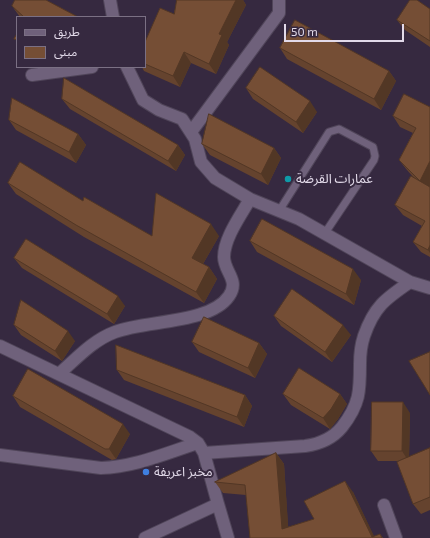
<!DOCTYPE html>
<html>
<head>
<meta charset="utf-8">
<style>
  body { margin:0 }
  #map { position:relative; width:430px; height:538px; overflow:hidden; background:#362940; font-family:"Exo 2","Noto Sans Arabic",sans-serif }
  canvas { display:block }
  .legend { position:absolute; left:16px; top:16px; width:130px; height:52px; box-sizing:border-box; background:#362940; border:1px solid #7b7084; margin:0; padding:5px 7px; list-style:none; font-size:12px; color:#e2dae9 }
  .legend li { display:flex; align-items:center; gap:8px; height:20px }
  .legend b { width:20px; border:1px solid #7b7084 }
  .scale { position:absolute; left:284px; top:24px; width:120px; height:18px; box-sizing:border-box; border:2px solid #e2dae9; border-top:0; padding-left:5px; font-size:12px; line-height:14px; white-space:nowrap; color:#e2dae9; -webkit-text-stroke:3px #362940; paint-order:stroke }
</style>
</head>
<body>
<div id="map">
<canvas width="430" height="538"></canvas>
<ul class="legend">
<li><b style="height:5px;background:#6f617b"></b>طريق</li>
<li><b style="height:11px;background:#754e35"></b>مبنى</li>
</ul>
<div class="scale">50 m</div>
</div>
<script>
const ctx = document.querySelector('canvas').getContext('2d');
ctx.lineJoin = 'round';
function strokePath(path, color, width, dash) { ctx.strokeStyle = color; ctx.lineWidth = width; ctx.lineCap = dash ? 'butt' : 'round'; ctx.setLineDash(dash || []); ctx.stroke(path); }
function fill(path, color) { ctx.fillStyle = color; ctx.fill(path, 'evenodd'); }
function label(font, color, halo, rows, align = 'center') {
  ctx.font = font + ' "Exo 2","Noto Sans Arabic",sans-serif'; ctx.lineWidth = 4; ctx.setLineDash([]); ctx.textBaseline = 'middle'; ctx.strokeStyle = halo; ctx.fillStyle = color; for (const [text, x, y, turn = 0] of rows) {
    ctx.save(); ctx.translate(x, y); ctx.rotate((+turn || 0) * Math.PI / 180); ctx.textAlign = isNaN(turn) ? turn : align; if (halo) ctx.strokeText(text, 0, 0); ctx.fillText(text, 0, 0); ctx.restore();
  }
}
const service = new Path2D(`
  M279,211L329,132L339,129L373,147L375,156L374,160L325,233`);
const minor = new Path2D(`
  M110,0L113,17
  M127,67L143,100L159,110L182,119L195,139L201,162L215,178L250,199L299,219L410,282L430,288
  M32,75L92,67
  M191,132L279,13V0
  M0,346L190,437L198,443L204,453L218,504
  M59,374C76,359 93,340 115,332C146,320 210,324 229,296C240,280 224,272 224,257C224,238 241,215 250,199
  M204,453L305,446C320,444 333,438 342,427C360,404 360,391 360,364C360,355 361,345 364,336C374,307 385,299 410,282
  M0,455L101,468C135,467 166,453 198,443
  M384,505L396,538
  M145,538L218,504L228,538`);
strokePath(service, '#504559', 9);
strokePath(minor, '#504559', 14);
strokePath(service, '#6f617b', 7);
strokePath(minor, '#6f617b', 12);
fill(new Path2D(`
  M177,0H243L246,5L227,42L229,45L216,74L191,63L180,87L144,71L142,67H145V42L174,14Z
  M12,6L78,17H20Z
  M430,9V47L405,30L397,20Z
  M280,48L389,71L396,81L381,110L287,59Z
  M246,88L317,112L303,133L253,99Z
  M62,99L178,145L185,155L176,171L70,109Z
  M430,107V257L421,252L413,242L422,226L403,215L395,205L414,178L407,170L399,160L413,133L400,127L393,116Z
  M9,120L78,134L86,145L76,163L16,130Z
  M202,144L274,148L281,158L268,185L210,155Z
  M8,183L83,201L152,236H219L203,264L209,267L217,279L204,303L84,237L16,194Z
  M250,241L361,280L354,305L257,252Z
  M14,258L125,306L114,324L22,268Z
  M274,316L351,335L332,362L281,326Z
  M14,325L75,341L62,361L21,335Z
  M192,342L259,343L267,354L255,378L199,352Z
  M117,370L245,395L252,406L244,427L124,380Z
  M283,394H340L347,404L338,419L330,429L291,405Z
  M13,396L130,434L116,459L112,460L20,407Z
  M410,413L409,457L430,448V510L421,514L413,504L399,461H378L371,451Z
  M276,453L284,464L288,527L314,519L353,492L374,537L380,534L383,538H250L246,495L223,493L215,482Z`), '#65432e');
fill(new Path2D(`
  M236,0H243L246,5L227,42L229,45L216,74L209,64L219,34Z
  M184,52L191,63L180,87L173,76Z
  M389,71L396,81L381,110L374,99Z
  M310,101L317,112L303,133L296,122Z
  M78,134L86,145L76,163L69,152Z
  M178,145L185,155L176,171L168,161Z
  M274,148L281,158L268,185L261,174Z
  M430,161V186L427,192L420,181Z
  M211,224L219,236L200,269L192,258Z
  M430,245V253L428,250Z
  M209,267L217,279L204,303L196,292Z
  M353,269L361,280L354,305L346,294Z
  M118,296L125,306L114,324L107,314Z
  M343,325L351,335L332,362L325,352Z
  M68,331L75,341L62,361L55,351Z
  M259,343L267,354L255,378L248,368Z
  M340,394L347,404L338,419L330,429L323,418Z
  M245,395L252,406L244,427L237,417Z
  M403,402L410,413L409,462L402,451Z
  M123,424L130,434L116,459L109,449Z
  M276,453L284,464L289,538L282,529Z
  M345,481L353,492L375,538H373Z`), '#523725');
const building = new Path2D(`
  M15,0H46L78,17H24L12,6Z
  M177,0H236L219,34L222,35L209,64L184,52L173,76L145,64V42L160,8L174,14Z
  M410,0H417L430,9V41L397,20Z
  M295,20L389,71L374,99L280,48Z
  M17,34V40L14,39Z
  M260,67L310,101L296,122L246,88Z
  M64,78L178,145L168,161L62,99Z
  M404,94L430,107V161L420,181L399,160L416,128L393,116Z
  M12,98L78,134L69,152L9,120Z
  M209,114L274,148L261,174L202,144Z
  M20,162L83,201L84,197L152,236L156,193L211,224L192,258L209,267L196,292L76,225L8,183Z
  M411,176L430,187V245L428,250L413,242L425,221L395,205Z
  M262,219L353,269L346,294L250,241Z
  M26,239L118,296L107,314L14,258Z
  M292,289L343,325L325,352L274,316Z
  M21,300L68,331L55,351L14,325Z
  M204,317L259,343L248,368L192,342Z
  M116,345L245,395L237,417L117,370Z
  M430,352V395L409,361Z
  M299,368L340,394L331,409L323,418L283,394Z
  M28,369L123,424L109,449H105L13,396Z
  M372,402H403L402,451H371Z
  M430,448V497L413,504L397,462Z
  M276,453L282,529L314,519L304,501L345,481L372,537L380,534L382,538H250L245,485L215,482Z`);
fill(building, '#754e35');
strokePath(building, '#523725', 1);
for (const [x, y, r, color] of [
  [288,179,4,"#0f9aa8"],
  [146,472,4,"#3f7fe0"]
]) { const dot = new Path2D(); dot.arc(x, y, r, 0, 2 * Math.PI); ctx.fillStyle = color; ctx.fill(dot); strokePath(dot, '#362940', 1.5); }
label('13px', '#e2dae9', '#362940', [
  ["عمارات القرضة",296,179],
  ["مخبز اعريفة",154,472]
], 'left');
</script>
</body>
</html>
